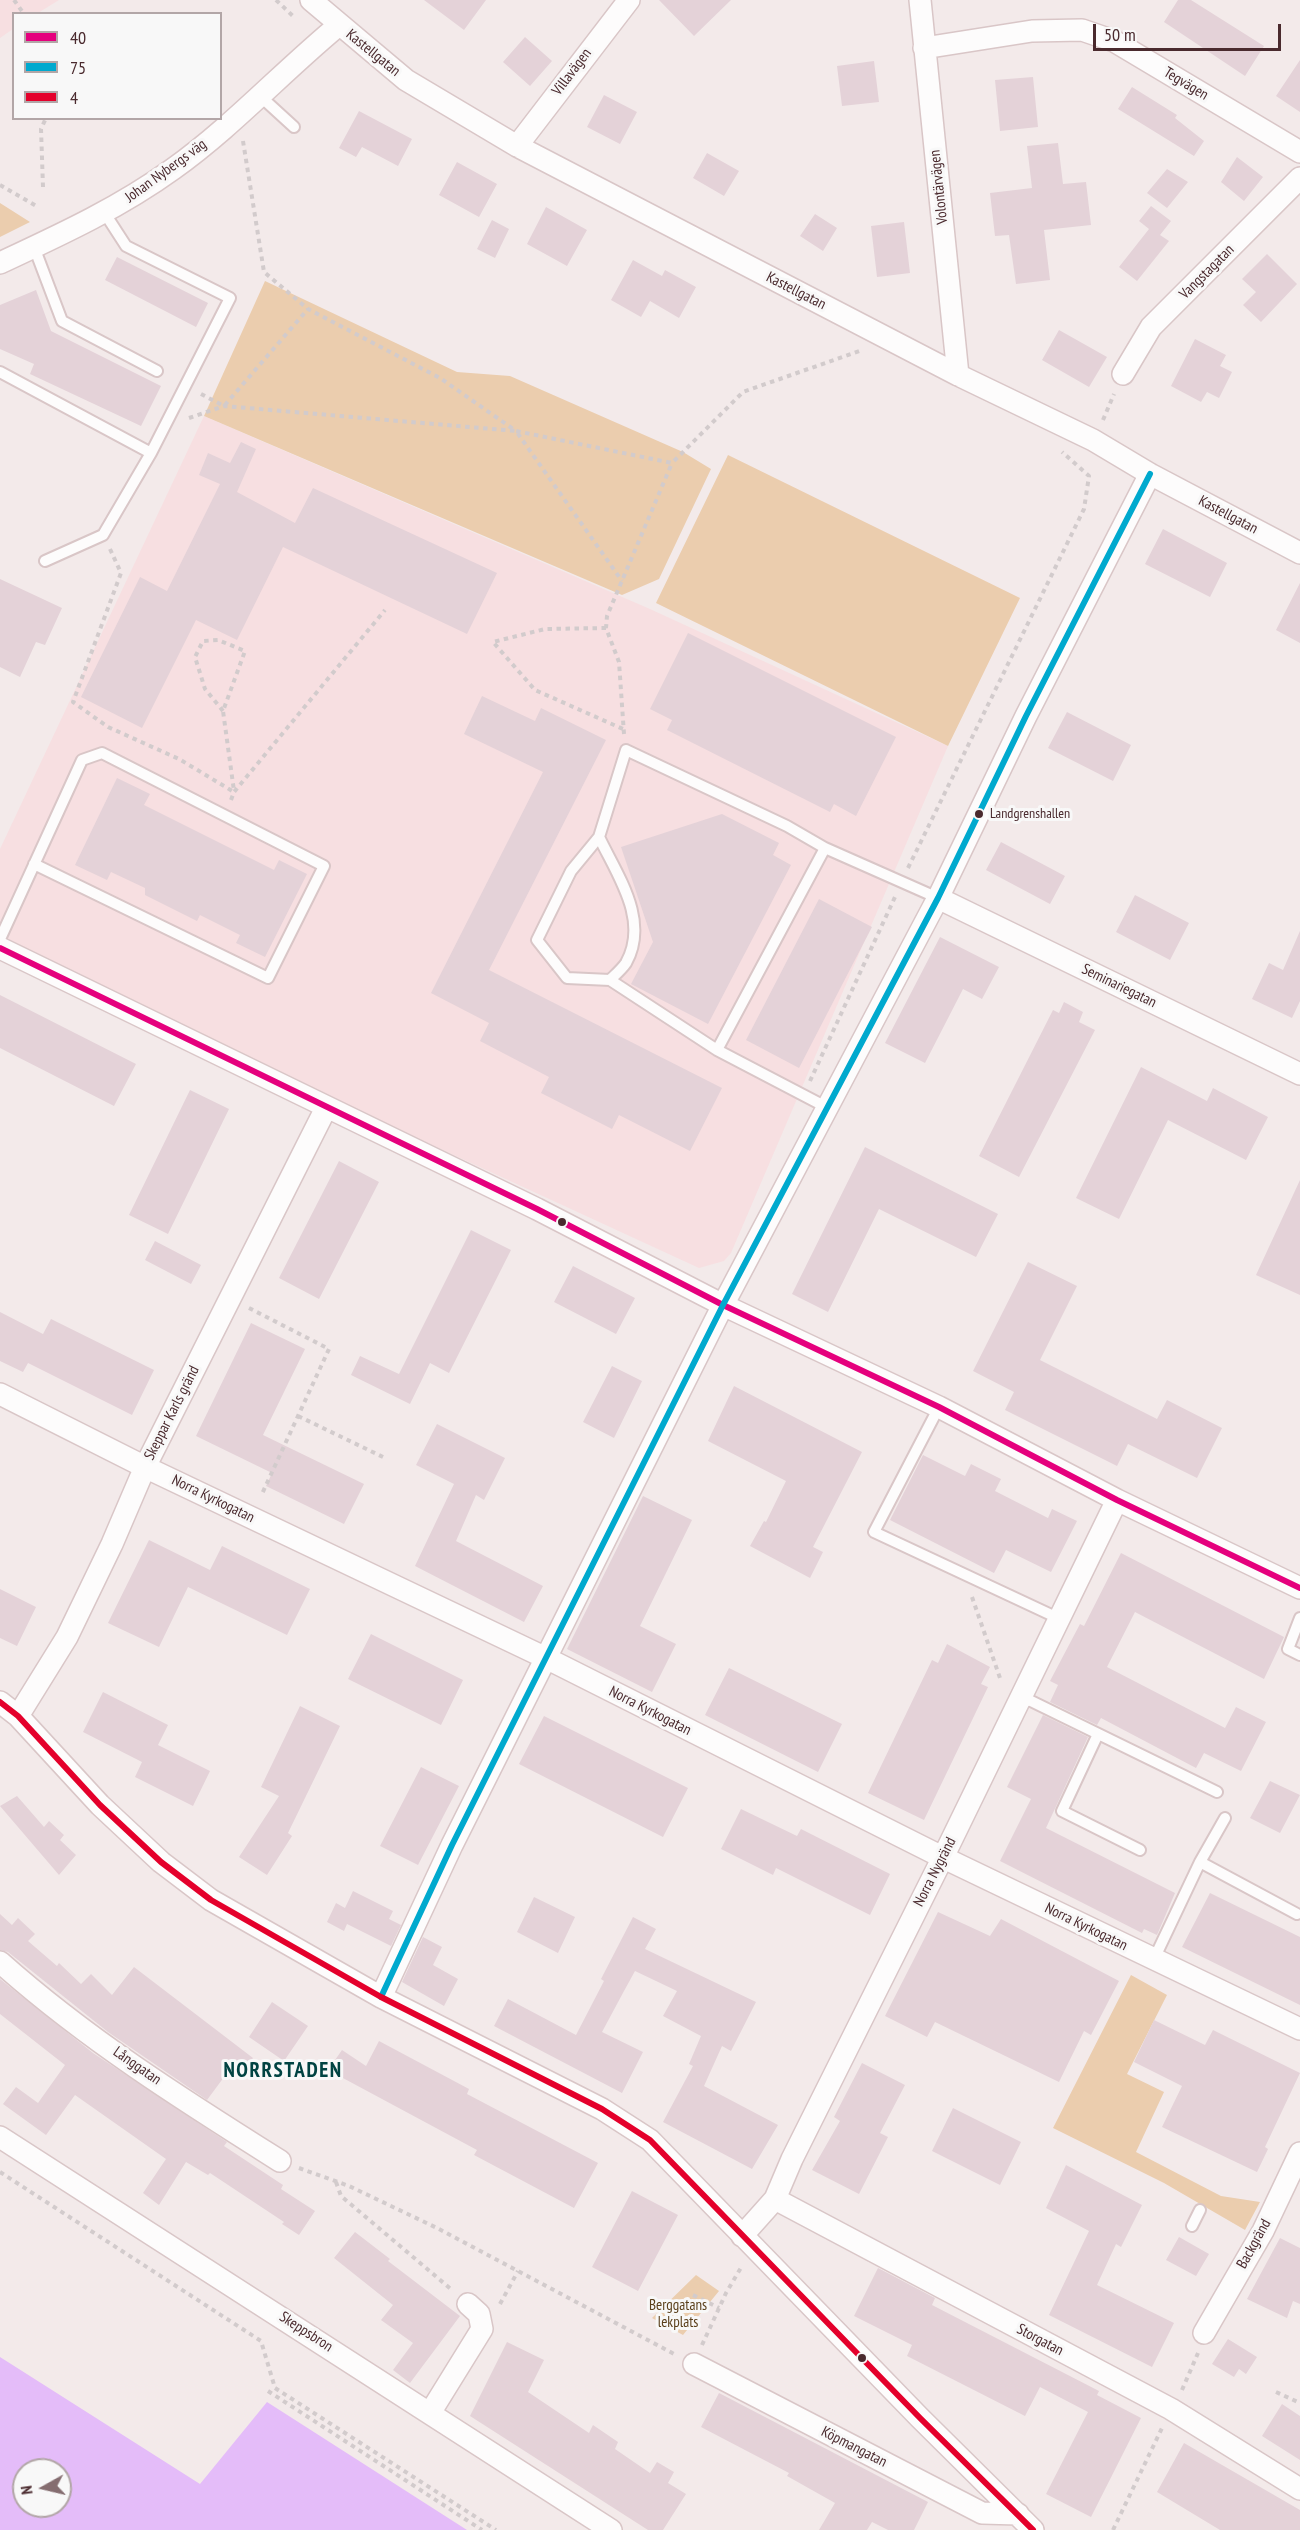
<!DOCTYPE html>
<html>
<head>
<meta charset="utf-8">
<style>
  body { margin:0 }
  #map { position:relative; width:1300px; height:2530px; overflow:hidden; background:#f3eaea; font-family:"PT Sans Narrow",sans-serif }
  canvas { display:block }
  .legend { position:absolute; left:12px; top:12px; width:210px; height:108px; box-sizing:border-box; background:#f8f8f8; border:2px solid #b2a6a7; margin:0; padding:8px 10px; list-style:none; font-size:18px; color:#4a2a2e }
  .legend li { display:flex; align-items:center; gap:12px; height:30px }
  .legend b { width:30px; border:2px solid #b2a6a7 }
  .north { position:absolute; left:12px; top:2458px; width:60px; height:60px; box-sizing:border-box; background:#f8f8f8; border:2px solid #b2a6a7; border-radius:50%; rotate:262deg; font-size:16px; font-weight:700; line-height:24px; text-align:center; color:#4a2a2e }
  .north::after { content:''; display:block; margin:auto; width:21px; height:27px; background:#856d70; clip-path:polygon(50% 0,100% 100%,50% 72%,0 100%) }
  .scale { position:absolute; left:1093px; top:24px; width:188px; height:27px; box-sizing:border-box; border:3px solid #4a2a2e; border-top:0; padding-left:8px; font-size:18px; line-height:21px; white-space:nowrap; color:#4a2a2e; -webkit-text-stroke:4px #f8f8f8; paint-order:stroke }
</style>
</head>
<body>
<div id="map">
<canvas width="1300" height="2530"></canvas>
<ul class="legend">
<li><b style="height:8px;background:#e5007d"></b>40</li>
<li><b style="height:8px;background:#00a9ce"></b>75</li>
<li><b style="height:8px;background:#e4002b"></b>4</li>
</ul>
<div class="north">N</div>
<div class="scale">50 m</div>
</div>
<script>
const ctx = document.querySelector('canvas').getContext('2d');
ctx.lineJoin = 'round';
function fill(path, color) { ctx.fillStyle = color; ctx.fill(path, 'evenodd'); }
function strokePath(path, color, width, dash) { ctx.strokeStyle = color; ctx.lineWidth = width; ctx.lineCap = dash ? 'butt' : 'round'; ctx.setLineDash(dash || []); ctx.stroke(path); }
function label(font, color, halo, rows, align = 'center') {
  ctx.font = font + ' "PT Sans Narrow",sans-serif'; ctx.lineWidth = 6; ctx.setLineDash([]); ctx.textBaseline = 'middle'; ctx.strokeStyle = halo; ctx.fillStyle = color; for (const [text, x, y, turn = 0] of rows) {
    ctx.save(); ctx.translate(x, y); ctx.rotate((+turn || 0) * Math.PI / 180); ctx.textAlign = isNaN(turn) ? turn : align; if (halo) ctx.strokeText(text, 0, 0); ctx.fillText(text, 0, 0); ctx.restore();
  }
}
fill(new Path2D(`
  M0,0H59L38,13L14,14L13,29L0,38Z
  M204,416L650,609L948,746L731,1253L724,1261L699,1268L0,946V849Z`), '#f7dfe1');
fill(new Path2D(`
  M0,203L30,222L0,237Z
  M265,281L457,372L510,376L683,452L711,469L659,579L622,595L204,416Z
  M728,455L1020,598L948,746L656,603Z
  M1131,1975L1167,1995L1127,2074L1164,2092L1136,2152L1221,2196L1260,2202L1245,2230L1164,2183L1053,2128Z
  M696,2275L719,2291L683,2335L652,2318Z`), '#ebcdae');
fill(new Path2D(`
  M0,2357L200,2484L267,2402L467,2530H0ZM24,2470H60V2506H24Z`), '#e4bcf9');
fill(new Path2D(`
  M424,0H486L464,30Z
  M659,0H731L694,36Z
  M1178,0H1191L1264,46L1245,76L1164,22Z
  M525,37L552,61L530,86L503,62Z
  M1300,60V112L1276,96Z
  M874,61L879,102L842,106L837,66Z
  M1033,77L1038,127L1000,131L995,80Z
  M1132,87L1177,115L1175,118L1204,141L1194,156L1118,109Z
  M604,95L637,112L620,144L587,127Z
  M359,111L412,139L398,166L362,147L356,157L339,148Z
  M1058,143L1063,184L1086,182L1091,225L1044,230L1050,280L1016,284L1009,235L995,236L990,193L1032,188L1027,146Z
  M707,153L739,171L724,196L693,178Z
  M1237,157L1263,177L1244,201L1221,182Z
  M457,162L497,184L479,217L439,195Z
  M1167,169L1188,182L1167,208L1147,193Z
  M1151,206L1171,221L1160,235L1169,241L1137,281L1119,267L1149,229L1139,221Z
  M546,207L587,230L567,266L527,244Z
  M815,214L837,228L823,251L800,236Z
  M492,220L509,229L495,258L477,249Z
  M904,222L910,273L877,277L871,226Z
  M1267,254L1297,284L1261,322L1243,305L1256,292L1242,279Z
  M117,257L208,303L196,327L105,280Z
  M633,260L662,276L665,270L696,287L679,318L650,301L641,317L611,300Z
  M36,290L51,331L161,386L141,426L30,374L34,364L0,349V305Z
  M1059,330L1107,357L1089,387L1042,360Z
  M1195,339L1226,355L1220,366L1232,372L1219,398L1207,392L1201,402L1171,386Z
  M241,442L256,449L237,492L295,523L313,488L497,573L467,634L283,547L237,640L196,620L142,728L81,697L140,577L167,591L220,484L199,475L208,453L230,463Z
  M1163,529L1227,563L1210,597L1145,564Z
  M0,579L62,608L45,645L36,642L20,677L0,667Z
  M1300,583V643L1276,630Z
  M688,633L896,737L856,816L834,804L830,812L667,730L672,720L650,709Z
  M482,696L535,721L541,708L606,740L489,970L722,1088L690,1151L619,1115L612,1129L541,1093L549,1077L480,1041L489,1023L431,993L543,772L464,734Z
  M1067,712L1131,745L1113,781L1048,748Z
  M117,778L150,794L144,805L274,870L279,860L307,874L265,957L236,943L240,935L200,915L197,921L145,895V888L111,872L107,880L75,865Z
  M722,814L779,843L773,855L791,865L708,1024L631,984L653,942L621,847Z
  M1001,842L1065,876L1050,904L986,870Z
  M1135,895L1189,923L1170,960L1116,932Z
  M819,899L872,927L799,1068L746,1040Z
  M1300,931V1001L1292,1018L1252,999L1269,963L1283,970Z
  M940,937L999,967L982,999L963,989L925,1063L885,1043Z
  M0,995L136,1064L114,1106L0,1048Z
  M1064,1002L1083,1012L1079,1022L1095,1030L1019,1177L979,1156L1053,1010L1059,1013Z
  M1141,1067L1207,1101L1213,1088L1268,1117L1246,1160L1168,1120L1119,1219L1076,1198Z
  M190,1090L229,1109L168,1234L129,1215Z
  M865,1147L998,1214L976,1257L879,1209L828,1312L792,1294Z
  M339,1161L379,1182L319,1299L279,1278Z
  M1300,1180V1295L1256,1275Z
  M471,1230L511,1250L449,1373L430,1363L410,1404L351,1375L360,1356L399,1374Z
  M155,1241L201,1265L191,1284L145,1260Z
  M1028,1262L1077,1286L1040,1360L1157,1419L1167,1400L1222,1428L1197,1478L1128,1444L1117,1466L1005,1410L1014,1392L973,1371Z
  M573,1266L635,1298L616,1334L554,1302Z
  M0,1312L43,1334L51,1319L154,1370L132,1415L28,1363L23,1372L0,1361Z
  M251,1323L305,1349L263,1435L364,1484L344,1524L266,1486L272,1473L196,1436Z
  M612,1366L642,1381L614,1438L583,1422Z
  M734,1386L862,1452L813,1547L823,1552L810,1578L750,1546L764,1521L766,1522L786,1481L708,1441Z
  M437,1424L505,1458L484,1500L476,1495L456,1541L543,1586L524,1622L415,1566L454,1484L416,1465Z
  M923,1455L965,1476L971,1464L1001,1479L995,1491L1048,1518L1052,1509L1077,1521L1051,1572L1006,1550L994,1573L890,1520Z
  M643,1496L692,1520L640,1626L676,1644L652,1692L567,1649Z
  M149,1540L210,1570L222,1546L310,1589L287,1635L188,1587L159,1647L108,1623Z
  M1121,1553L1284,1637L1264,1679L1135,1612L1107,1667L1225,1728L1236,1707L1266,1722L1241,1771L1204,1753L1196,1768L1101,1718L1097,1725L1050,1702L1058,1685L1050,1681L1080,1624L1084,1626Z
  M0,1589L36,1607L17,1646L0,1638Z
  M371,1634L463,1680L441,1725L348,1679Z
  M947,1644L990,1667L981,1684L988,1687L924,1820L868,1793L932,1660L938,1663Z
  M729,1668L842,1724L818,1772L705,1715Z
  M103,1692L168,1725L158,1745L210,1771L193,1806L135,1777L142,1762L83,1732Z
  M300,1706L340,1726L288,1833L292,1836L267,1875L239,1857L279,1796L261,1787Z
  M1043,1715L1088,1737L1046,1828L1175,1893L1157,1935L1144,1929L1142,1933L1000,1861L1031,1799L1007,1787Z
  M544,1716L688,1788L663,1837L519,1764Z
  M421,1767L459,1786L418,1865L380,1846Z
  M1270,1781L1300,1795L1280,1833L1250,1818Z
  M17,1796L44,1827L49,1821L64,1835L60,1840L76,1855L59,1875L0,1806Z
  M741,1809L797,1836L801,1829L890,1874L870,1915L776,1868L773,1875L721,1849Z
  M353,1891L393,1911L389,1919L401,1925L391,1946L347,1924L344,1931L327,1922L336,1903L345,1908Z
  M1210,1893L1300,1937V2005L1182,1947Z
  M534,1897L575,1917L558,1953L517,1932Z
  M938,1912L990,1936L1001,1919L1119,1981L1091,2035L1084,2031L1059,2082L935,2022L927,2037L885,2016Z
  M0,1914L12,1925L18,1918L35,1934L28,1941L57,1966L59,1963L81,1984L91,1974L112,1995L134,1967L253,2058L239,2075L230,2069L207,2100L108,2032L8,1952L0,1950Z
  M633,1917L656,1929L645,1949L756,2002L731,2051L722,2046L704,2086L778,2125L752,2169L663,2122L693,2066L689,2064L701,2036L663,2016L677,1991L635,1971L624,1991L602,2032L643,2052L622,2093L494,2026L508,1999L576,2035L604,1981L601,1979Z
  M423,1937L442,1947L433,1965L458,1979L444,2006L402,1982Z
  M0,1979L93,2053L227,2142L224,2146L283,2185L281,2189L315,2211L299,2235L282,2224L284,2222L210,2173L208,2175L186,2162L159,2205L143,2193L166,2159L75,2095L46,2135L3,2104L16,2087L38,2103L65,2065L0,2014Z
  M272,2002L308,2026L284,2061L249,2037Z
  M1154,2020L1205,2045L1213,2030L1300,2073L1265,2147L1268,2149L1257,2172L1162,2127L1182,2086L1134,2062Z
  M379,2041L469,2089L467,2094L598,2163L574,2208L474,2155L477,2150L328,2070L342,2050L366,2066Z
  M862,2063L905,2085L880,2133L888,2137L859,2194L812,2170L840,2121L834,2117Z
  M953,2108L1021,2142L1000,2185L932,2151Z
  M1066,2165L1142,2205L1121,2247L1116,2244L1097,2285L1174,2323L1152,2367L1049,2315L1089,2231L1046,2208Z
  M632,2191L678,2215L638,2291L592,2267Z
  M355,2232L390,2259L388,2261L460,2316L410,2383L393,2370L413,2343L381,2320L393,2305L334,2258Z
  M1179,2237L1209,2254L1196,2276L1166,2260Z
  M1280,2238L1300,2248V2304L1293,2301L1287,2318L1247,2299Z
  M878,2268L935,2298L932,2305L1099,2391L1097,2395L1141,2418L1091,2517L1046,2494L1088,2412L1040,2387L1025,2416L907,2356L912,2345L854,2316Z
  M1228,2339L1257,2357L1246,2374L1239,2369L1234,2377L1212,2364Z
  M507,2342L544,2360L528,2392L589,2433L593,2425L618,2442L615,2449L650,2473L657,2462L674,2472L668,2483L686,2494L663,2530H648L470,2416Z
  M719,2393L928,2502L914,2530H888L872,2522L867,2530H819L835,2503L787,2476L789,2473L701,2427Z
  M1282,2404L1300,2416V2460L1262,2436Z
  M1184,2443L1300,2510V2530H1220L1157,2492Z`), '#e4d2d8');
const service = new Path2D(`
  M259,95L294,127
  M104,212L126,246L230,298L151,453
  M34,247L62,321L157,371
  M0,372L151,453L103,535L45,561
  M599,837C617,875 650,920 626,963C622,969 615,975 610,980L567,978L537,940L571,871L599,837L626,750L787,826L825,848L938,898
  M0,939L82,760L102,753L324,866L268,978L34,864
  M610,980L717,1050L828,1108
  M717,1050L825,848
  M939,1407L874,1532L1060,1619
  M1300,1618L1288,1649L1300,1655
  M1020,1700L1031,1701L1217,1792
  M1098,1734L1062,1811L1140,1850
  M1200,1862L1297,1914
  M1154,1959L1200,1862L1225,1818
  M1192,2226L1200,2210`);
const minor = new Path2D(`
  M311,0L406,80L517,146L958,375L1093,440L1150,474L1300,553
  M920,0L958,375
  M924,48L1032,31L1082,30L1114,41L1300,152
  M517,146L629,0
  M0,263C60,235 119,208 173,169C232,127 282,72 339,25
  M1123,374L1151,327L1300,178
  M938,898L1300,1074
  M0,948L537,1209L723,1305L939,1407L1117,1500L1300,1588
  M0,1394L145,1467L546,1658L942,1857L1300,2029
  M0,1702L18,1716L100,1805L161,1862L211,1900L381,1997L602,2109L650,2140L920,2418L1033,2530
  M18,1716L67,1637L112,1544L145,1467L326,1108
  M0,1962C85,2038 183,2100 280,2161
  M381,1997L452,1845L723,1305L938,898L1026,716L1150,474
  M0,2137L611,2530
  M775,2199L1171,2409L1300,2489
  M742,2236L775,2199L792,2159L950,1843L1117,1500
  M1204,2333L1263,2231L1300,2153
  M694,2364L982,2513L1018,2514
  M430,2413L482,2329L479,2314L468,2304`);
strokePath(service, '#d9c6c7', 14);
strokePath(minor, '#d9c6c7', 24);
strokePath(new Path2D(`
  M14,0L24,14
  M276,0L293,16
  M243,141L264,272L308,309L440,378L516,431L672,463L743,392L862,350
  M0,185L38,207
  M43,187L41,129L46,118
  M201,394L224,406L308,309
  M189,418L224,406L516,431L622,581
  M1103,420L1114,394
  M110,549L121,573L73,702L108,727L179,759L234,792
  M606,628L545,629L493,642L535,690L623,729
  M223,711L205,689L195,657L203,641L218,640L245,651L223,711L234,791
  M624,734L619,662L606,628L607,616L672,463
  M231,800L234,792L385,610
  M908,868L1084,509L1089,476L1062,452
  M810,1081L895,897
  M249,1308L329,1349L261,1496
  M298,1416L383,1457
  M972,1597L1000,1678
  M299,2168L349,2186L437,2228L676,2355
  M0,2172L261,2341L275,2388L496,2530
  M336,2182L341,2196L452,2290
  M693,2295L719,2308
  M500,2304L518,2271
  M702,2345L726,2293L742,2266
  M1182,2390L1198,2353
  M268,2391L482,2530
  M1276,2392L1300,2403
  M1113,2530L1162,2428`), '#d2cbcc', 4, [4.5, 4.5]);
strokePath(service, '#fdfcfc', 10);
strokePath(minor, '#fdfcfc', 21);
strokePath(new Path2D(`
  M0,948L537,1209L723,1305L939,1407L1117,1500L1300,1588`), '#e5007d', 6);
strokePath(new Path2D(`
  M381,1997L452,1845L723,1305L938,898L1026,716L1150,474`), '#00a9ce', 6);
strokePath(new Path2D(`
  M0,1702L18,1716L100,1805L161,1862L211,1900L381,1997L602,2109L650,2140L920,2418L1033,2530`), '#e4002b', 6);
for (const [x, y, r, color] of [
  [979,814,5,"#4a2a2e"],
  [562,1222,5,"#4a2a2e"],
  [862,2358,5,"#4a2a2e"]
]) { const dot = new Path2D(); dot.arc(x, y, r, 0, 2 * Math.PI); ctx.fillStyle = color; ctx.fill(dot); strokePath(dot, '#f8f8f8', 2); }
label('14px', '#4a2a2e', '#f8f8f8', [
  ["Landgrenshallen",990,814]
], 'left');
label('15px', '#4a2a2e', '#f8f8f8', [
  ["Kastellgatan",373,53,39],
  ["Villavägen",572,72,-53],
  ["Tegvägen",1186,84,31],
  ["Johan Nybergs väg",166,171,-36],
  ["Volontärvägen",939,187,-96],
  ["Vangstagatan",1207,272,-45],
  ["Kastellgatan",796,291,27],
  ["Kastellgatan",1228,515,28],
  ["Seminariegatan",1119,986,26],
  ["Skeppar Karls gränd",172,1413,-63],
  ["Norra Kyrkogatan",213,1499,26],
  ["Norra Kyrkogatan",650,1711,27],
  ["Norra Nygränd",935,1872,-63],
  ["Norra Kyrkogatan",1086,1927,26],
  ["Långgatan",137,2066,35],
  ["Backgränd",1254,2244,-61],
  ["Skeppsbron",306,2332,33],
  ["Storgatan",1040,2340,28],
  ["Köpmangatan",854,2447,27]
]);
label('15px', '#5a3f1a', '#f8f8f8', [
  ["Berggatans",678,2306],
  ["lekplats",678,2323]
]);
ctx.letterSpacing = '1.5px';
label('bold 21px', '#004342', '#f8f8f8', [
  ["NORRSTADEN",283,2071]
]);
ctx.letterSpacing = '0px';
</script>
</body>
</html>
